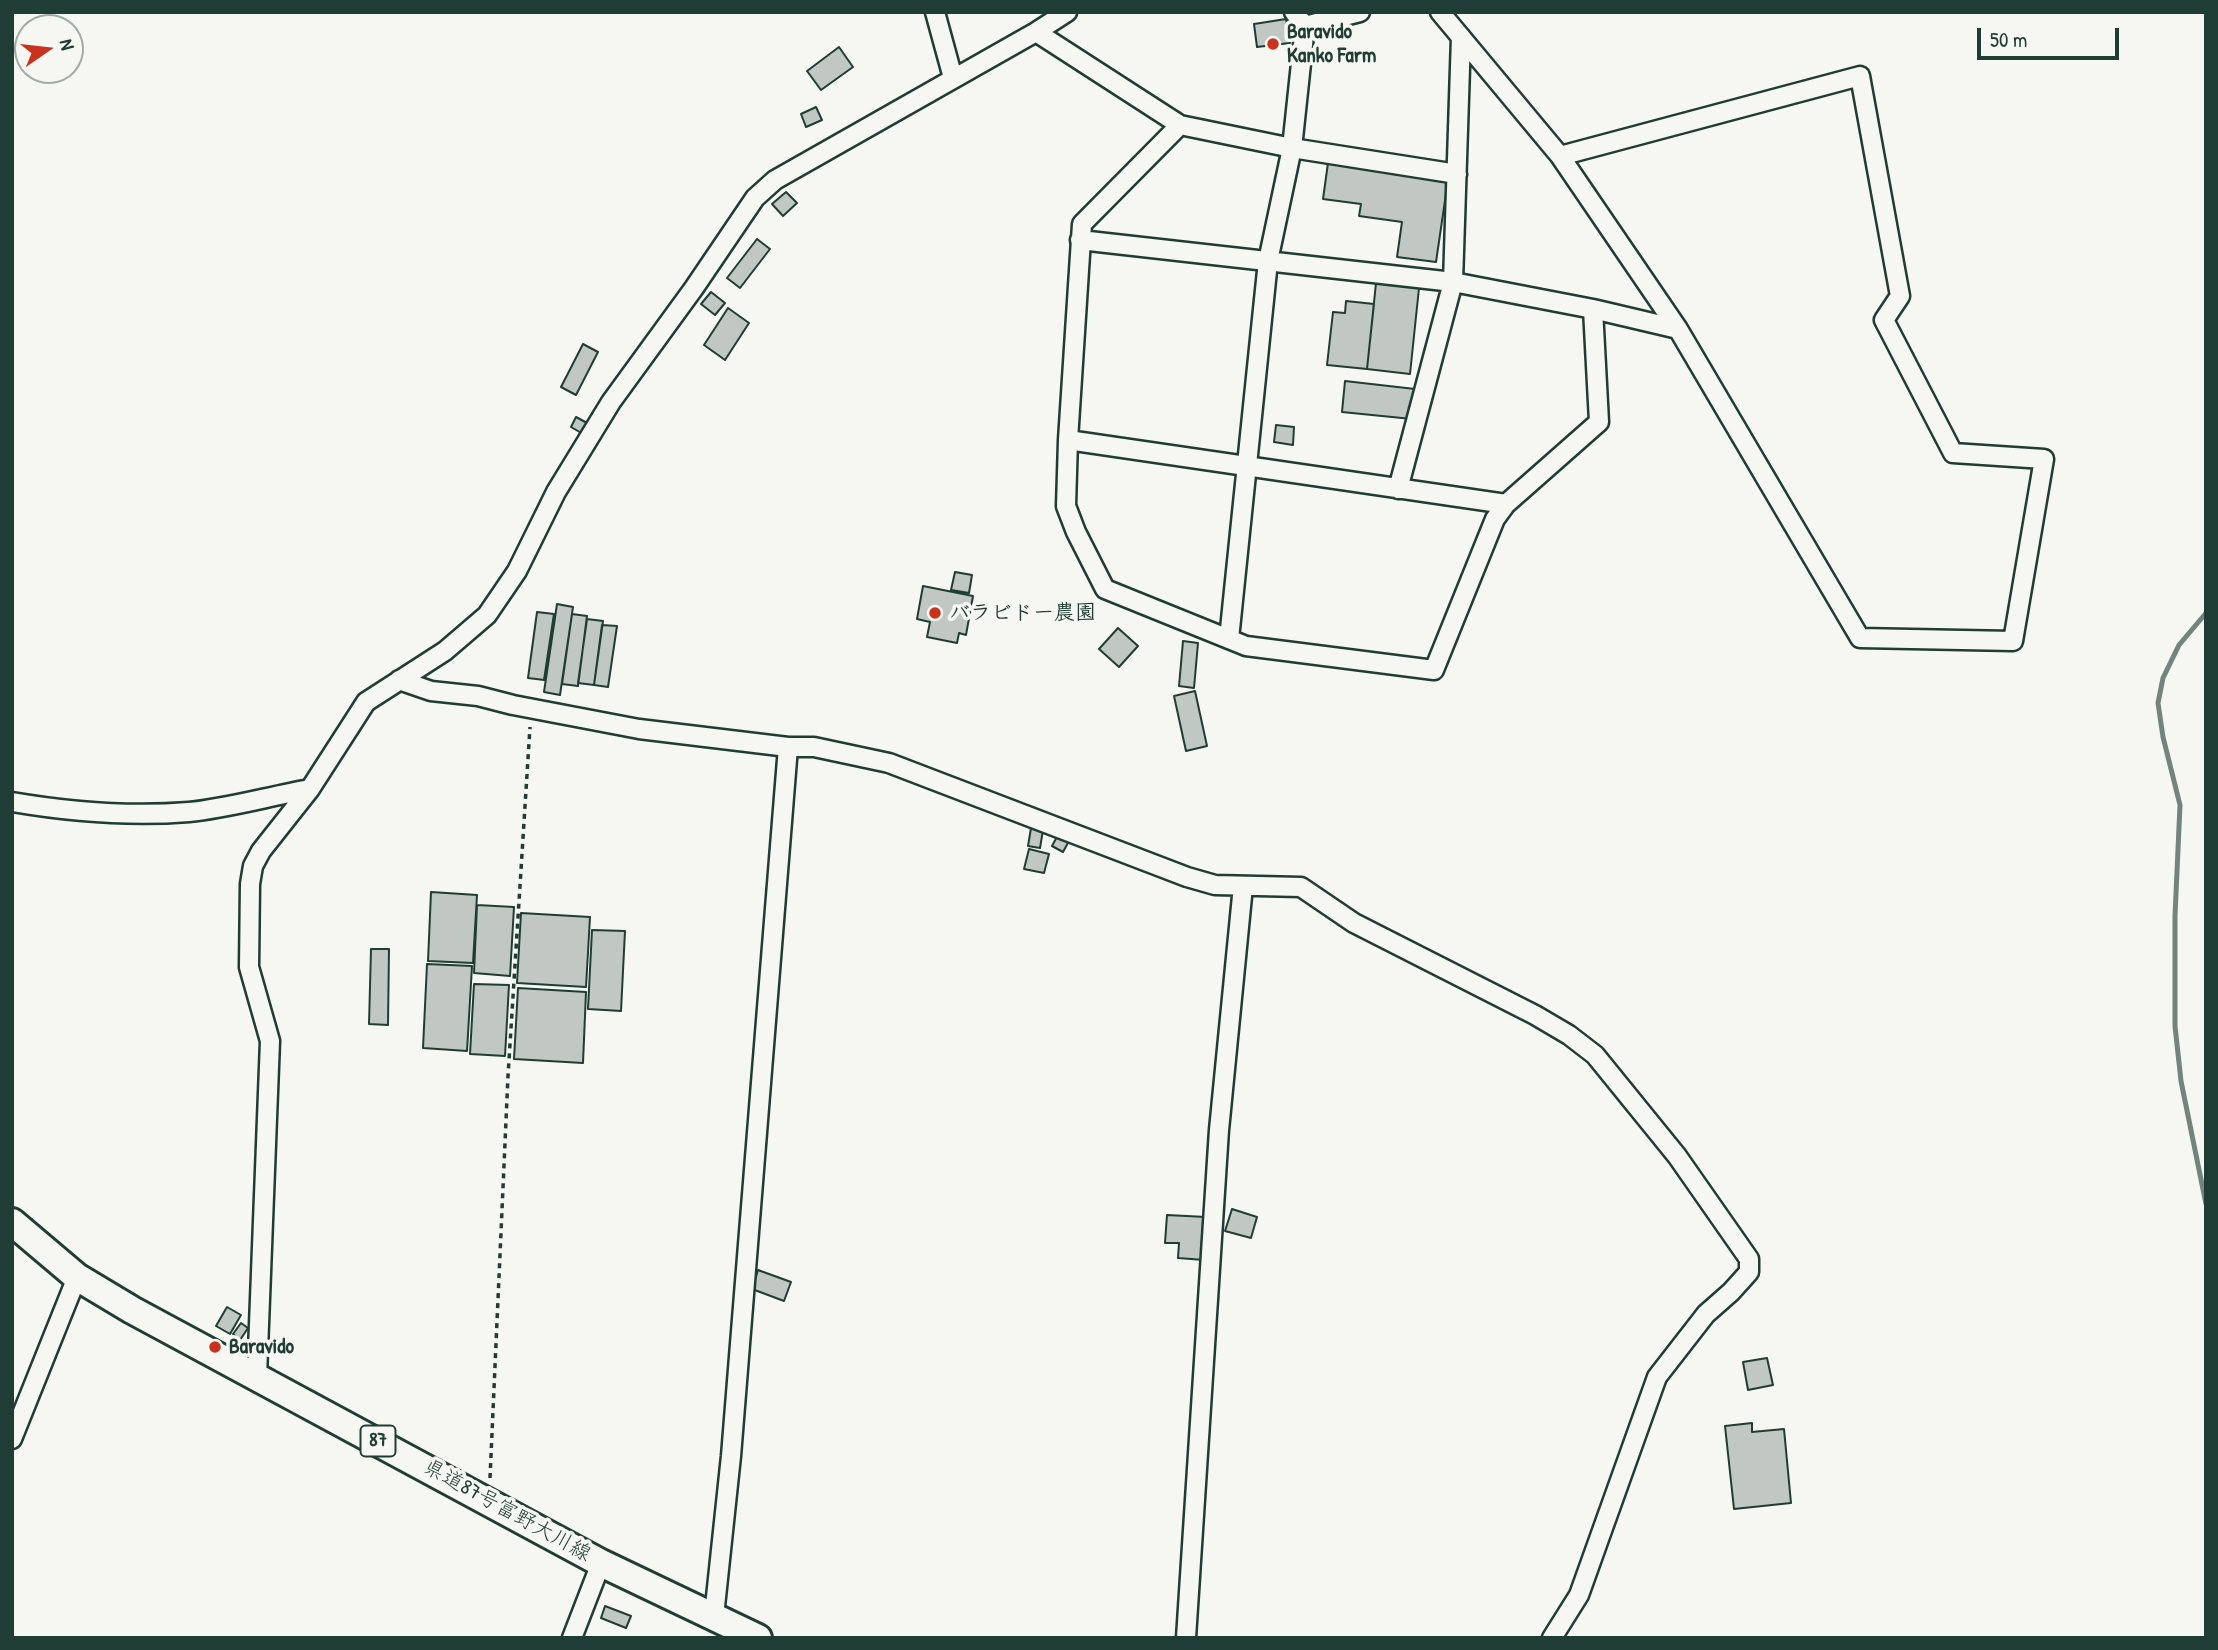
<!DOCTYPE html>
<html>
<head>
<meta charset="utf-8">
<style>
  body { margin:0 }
  #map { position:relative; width:2218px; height:1650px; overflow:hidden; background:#f6f6f2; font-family:"Patrick Hand",sans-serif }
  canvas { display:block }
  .frame { position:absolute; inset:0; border:14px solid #1f3d34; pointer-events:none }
  .north { position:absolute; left:14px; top:14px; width:70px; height:70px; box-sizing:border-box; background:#f6f6f2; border:2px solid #a0aca6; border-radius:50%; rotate:76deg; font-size:19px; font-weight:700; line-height:28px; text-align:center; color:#1f3d34 }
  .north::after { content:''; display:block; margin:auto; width:24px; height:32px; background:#c8321e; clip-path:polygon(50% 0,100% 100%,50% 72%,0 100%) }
  .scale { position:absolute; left:1977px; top:28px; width:142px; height:32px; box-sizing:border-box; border:4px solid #1f3d34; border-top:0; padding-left:9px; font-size:21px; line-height:24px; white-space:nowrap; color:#1f3d34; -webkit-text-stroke:5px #f6f6f2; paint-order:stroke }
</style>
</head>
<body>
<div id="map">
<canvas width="2218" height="1650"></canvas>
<div class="frame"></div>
<div class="north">N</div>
<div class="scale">50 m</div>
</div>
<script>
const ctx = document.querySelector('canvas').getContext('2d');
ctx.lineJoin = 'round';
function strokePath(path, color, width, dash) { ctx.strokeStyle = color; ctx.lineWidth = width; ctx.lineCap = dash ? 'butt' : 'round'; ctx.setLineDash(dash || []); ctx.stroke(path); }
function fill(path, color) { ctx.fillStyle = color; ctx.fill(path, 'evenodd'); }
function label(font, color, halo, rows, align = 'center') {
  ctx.font = font + ' "Patrick Hand","Klee One",sans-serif'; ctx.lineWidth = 7; ctx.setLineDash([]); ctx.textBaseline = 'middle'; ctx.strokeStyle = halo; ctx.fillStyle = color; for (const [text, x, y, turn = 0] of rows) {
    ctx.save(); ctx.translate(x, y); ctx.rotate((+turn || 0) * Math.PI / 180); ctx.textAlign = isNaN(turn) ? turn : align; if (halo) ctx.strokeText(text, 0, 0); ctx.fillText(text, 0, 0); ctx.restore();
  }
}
strokePath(new Path2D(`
  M2206,613L2179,645L2163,678L2158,703L2163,737L2180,805L2175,916V1026L2181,1081L2206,1204`), '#72847d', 5);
const building = new Path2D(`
  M1286,19L1290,43L1257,47L1254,24Z
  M839,47L853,67L821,90L807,71Z
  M816,107L822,120L806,127L801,114Z
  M1328,163L1448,180L1436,262L1397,257L1402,222L1359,216L1361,204L1323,199Z
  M786,192L797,203L783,216L772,204Z
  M757,239L770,249L740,288L727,278Z
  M1376,283L1419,288L1410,374L1367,369Z
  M711,292L725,303L715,315L701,304Z
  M1346,301L1374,304L1367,369L1327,365L1333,312L1345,313Z
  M728,308L749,323L725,360L704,345Z
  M583,344L598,352L576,395L561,387Z
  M1345,381L1415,389L1412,419L1342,412Z
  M576,417L589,424L583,434L571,427Z
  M1276,425L1294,427L1293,445L1274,442Z
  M955,572L972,575L969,593L951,590Z
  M923,586L973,596L966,635L959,633L957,643L927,637L930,622L917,619Z
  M557,604L573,607L560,695L544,692Z
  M537,612L554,614L544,680L528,678Z
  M572,614L587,616L578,686L562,684Z
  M587,619L603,621L594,685L578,683Z
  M602,625L617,626L608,687L594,685Z
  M1118,628L1138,646L1119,667L1099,649Z
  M1183,641L1198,643L1194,688L1179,686Z
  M1195,691L1207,746L1186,751L1174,696Z
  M1031,828L1043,830L1040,848L1028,846Z
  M1059,833L1070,839L1063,852L1052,846Z
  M1029,849L1049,854L1044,873L1024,869Z
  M431,892L477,895L473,963L428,961Z
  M477,905L514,907L510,976L474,973Z
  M521,913L590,917L586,987L517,983Z
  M592,930L625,931L621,1011L588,1009Z
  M371,949H389L388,1025L369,1024Z
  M427,964L472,966L467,1051L423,1048Z
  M474,984L509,985L505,1056L470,1054Z
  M518,988L586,992L583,1063L514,1059Z
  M1232,1209L1257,1217L1251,1238L1225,1231Z
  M1167,1215L1206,1217L1204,1260L1178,1258L1179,1243H1165Z
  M758,1270L791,1282L784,1301L752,1289Z
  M227,1307L241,1315L230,1334L216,1326Z
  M241,1323L248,1328L240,1340L233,1334Z
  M1767,1358L1773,1385L1748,1390L1743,1362Z
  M1752,1423V1432L1784,1429L1791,1503L1734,1509L1725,1426Z
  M605,1606L631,1616L626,1628L601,1618Z`);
fill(building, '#c1c8c3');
strokePath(building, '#1f3d34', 2);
const minor = new Path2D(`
  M935,12L953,78
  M1440,12L1560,156L1678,329L1860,638L2013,641L2044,459L1953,453L1884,320L1900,296L1860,76L1560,156
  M1305,26L1360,12
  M1036,32L1180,125L1292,148L1457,174
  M1180,125L1082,224L1068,440L1066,506L1076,532L1105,589L1246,646L1434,670L1495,519L1506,504L1599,422L1593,309
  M1080,240L1453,282L1593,309L1678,329
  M1068,440L1506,504
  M1398,489L1453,282L1461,37
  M1229,639L1268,261L1292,148L1305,26L1294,12
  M399,680L431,691L478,696L513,705L639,729L788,747H814L889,763L1187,877L1215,885L1301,887L1354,923L1535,1015L1569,1035L1595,1055L1677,1156L1749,1259V1272L1731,1292L1706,1314L1657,1377L1579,1595L1552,1638
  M12,802C71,812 129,817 189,812C229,808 270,796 310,789
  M257,1376L270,1041L249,967L250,884L253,866L261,851L310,789L366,702L445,651L487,615L517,571L556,492L611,402L694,288L755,198L775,180L1036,32L1067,12
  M12,1439L77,1277
  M714,1616L731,1456L788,747
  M572,1638L601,1563
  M1186,1638L1219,1130L1243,886`);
const primary = new Path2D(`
  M12,1222L77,1277L132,1310L601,1563L758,1638`);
strokePath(minor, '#1f3d34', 23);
strokePath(primary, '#1f3d34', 32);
strokePath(new Path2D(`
  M490,1478L508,1076L530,727`), '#1f3d34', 3.5, [5, 5]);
strokePath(minor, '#f6f6f2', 18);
strokePath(primary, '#f6f6f2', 26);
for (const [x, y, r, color] of [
  [1273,44,7,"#c8321e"],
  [935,613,7,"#c8321e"],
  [215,1347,7,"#c8321e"]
]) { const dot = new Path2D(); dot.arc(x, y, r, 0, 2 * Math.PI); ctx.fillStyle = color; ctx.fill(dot); strokePath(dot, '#f6f6f2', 2.5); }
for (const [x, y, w] of [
  [378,1441,35]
]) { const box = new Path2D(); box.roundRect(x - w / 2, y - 15.5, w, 31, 5); ctx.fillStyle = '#f6f6f2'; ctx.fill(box); strokePath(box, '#1f3d34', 2); }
label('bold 19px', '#1f3d34', null, [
  ["87",378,1441]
]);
label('bold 21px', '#1f3d34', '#f6f6f2', [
  ["Baravido",1287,32],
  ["Kanko Farm",1287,56],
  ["バラビドー農園",949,613],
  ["Baravido",229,1347]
], 'left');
label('21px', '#1f3d34', '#f6f6f2', [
  ["県道87号富野大川線",507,1511,29]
]);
</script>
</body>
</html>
